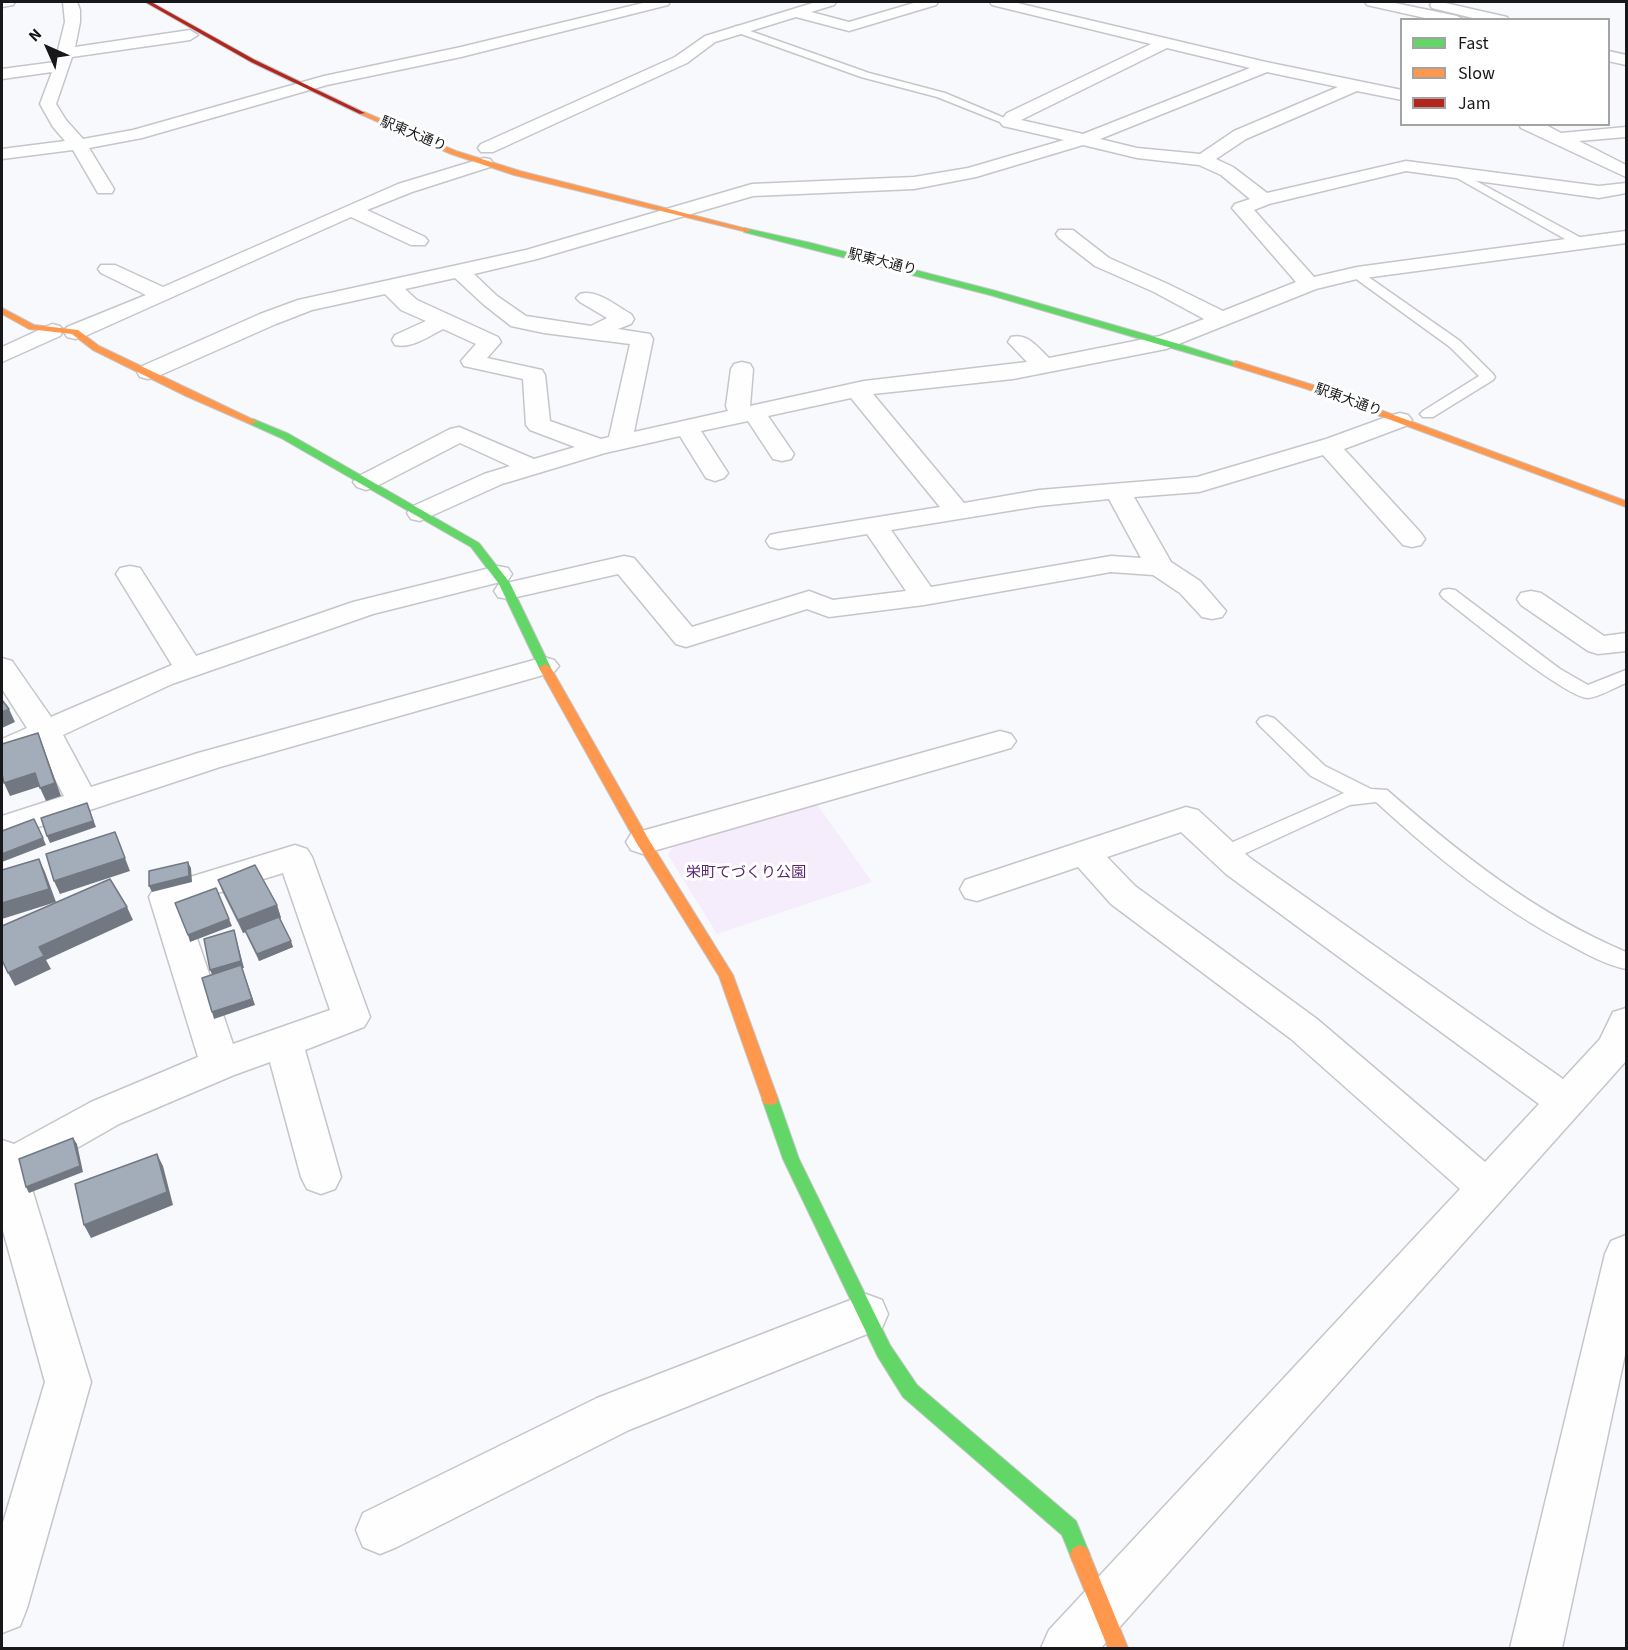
<!DOCTYPE html>
<html>
<head>
<meta charset="utf-8">
<style>
  body { margin:0 }
  #map { position:relative; width:1628px; height:1650px; overflow:hidden; background:#f8f9fd; font-family:"Source Sans 3",sans-serif }
  canvas { display:block }
  .frame { position:absolute; inset:0; border:3px solid #18181b; pointer-events:none }
  .legend { position:absolute; left:1400px; top:18px; width:210px; height:108px; box-sizing:border-box; background:#fff; border:2px solid #a3a3a4; margin:0; padding:8px 10px; list-style:none; font-size:18px; color:#18181b }
  .legend li { display:flex; align-items:center; gap:12px; height:30px }
  .legend b { width:30px; border:2px solid #a3a3a4 }
  .north { position:absolute; left:18px; top:18px; width:60px; height:60px; -webkit-text-stroke:4px #fff; paint-order:stroke; rotate:315deg; font-size:16px; font-weight:700; line-height:24px; text-align:center; color:#18181b }
  .north::after { content:''; display:block; margin:auto; width:21px; height:27px; background:#18181b; clip-path:polygon(50% 0,100% 100%,50% 72%,0 100%) }
</style>
</head>
<body>
<div id="map">
<canvas width="1628" height="1650"></canvas>
<div class="frame"></div>
<ul class="legend">
<li><b style="height:8px;background:#63d668"></b>Fast</li>
<li><b style="height:8px;background:#ff974d"></b>Slow</li>
<li><b style="height:8px;background:#b3261e"></b>Jam</li>
</ul>
<div class="north">N</div>
</div>
<script>
const ctx = document.querySelector('canvas').getContext('2d');
ctx.lineJoin = 'round';
function fill(path, color) { ctx.fillStyle = color; ctx.fill(path, 'evenodd'); }
function strokePath(path, color, width, dash) { ctx.strokeStyle = color; ctx.lineWidth = width; ctx.lineCap = dash ? 'butt' : 'round'; ctx.setLineDash(dash || []); ctx.stroke(path); }
function label(font, color, halo, rows, align = 'center') {
  ctx.font = font + ' "Source Sans 3","Noto Sans JP",sans-serif'; ctx.lineWidth = 6; ctx.setLineDash([]); ctx.textBaseline = 'middle'; ctx.strokeStyle = halo; ctx.fillStyle = color; for (const [text, x, y, turn = 0] of rows) {
    ctx.save(); ctx.translate(x, y); ctx.rotate((+turn || 0) * Math.PI / 180); ctx.textAlign = isNaN(turn) ? turn : align; if (halo) ctx.strokeText(text, 0, 0); ctx.fillText(text, 0, 0); ctx.restore();
  }
}
fill(new Path2D(`
  M817,804L872,882L717,934L668,855L674,845Z`), '#f5ecfc');
fill(new Path2D(`
  M1391,2H1397L1480,20H1469Z
  M1608,49L1626,53V55L1608,52Z`), '#c9e8fe');
const lane = new Path2D(`
  M736,26L869,73L945,93L1014,122L1013,124H1005L937,97L861,77L733,31L731,29Z
  M1454,169L1587,241L1589,244L1583,248L1579,247L1450,174V170Z
  M1357,269L1460,341L1493,374L1495,377L1493,380L1433,417H1423L1420,414L1423,411L1479,376L1450,347L1352,276L1350,273L1352,270Z
  M1449,589L1455,590L1560,669L1588,685L1626,670V683C1615,687 1600,697 1588,698C1566,698 1465,615 1443,598L1440,594L1443,590Z
  M1267,716L1274,718L1325,766L1371,789L1387,790C1460,854 1536,914 1626,952V969C1606,965 1586,954 1568,944C1497,907 1435,856 1376,802L1350,805L1233,859L1225,861L1217,859L1214,854L1217,849L1344,793L1311,776L1260,726L1257,722L1260,718Z`);
const street = new Path2D(`
  M2,2H15L13,5L2,7Z
  M63,2H77L80,10V22L75,47L190,30L198,35L190,40L72,57L56,104L66,120L83,139L133,130L324,76L461,47L647,2H670L668,5L461,57L327,85L142,138L89,148L114,189L112,193H98L73,150L2,159V149L65,141L53,127L40,104L52,72L2,79V69L55,62L65,22Z
  M816,2H836L834,5L811,12L849,22L917,2H938L936,5L849,31L796,17L715,42L687,63L493,152H481L478,148L481,144L675,57L705,36Z
  M990,2H1013L1266,62L1402,90V100L1357,91L1246,139L1216,159L1233,167L1267,193L1406,161L1599,186L1626,183V193L1599,198L1406,171L1269,204L1254,210L1314,277L1357,267L1626,231V243L1357,279L1316,289L1166,349L1013,379L873,394L964,503L1039,490L1197,477L1326,439L1392,415L1400,413L1408,415L1412,420L1408,425L1344,449L1421,533L1425,539L1421,545L1412,547L1403,545L1323,455L1199,492L1134,497L1171,562L1200,581L1226,611L1222,617L1212,619L1202,617L1180,593L1153,575L1111,572L924,605L829,617L807,609L686,647L676,644L618,574L508,599L498,597L494,591L498,585L624,556L634,558L692,627L809,591L833,600L906,591L867,534L779,549L770,547L766,541L770,535L779,533L940,507L851,398L768,416L794,454L791,459L782,461L773,459L748,421L701,431L728,473L724,478L715,481L706,478L680,436L605,453L502,484L420,521L411,519L407,513L411,507L484,474L510,466L460,443L375,487L366,490L357,487L353,482L357,477L450,429L459,427L534,459L575,447L530,430L526,425L523,379L464,366L461,361L476,344L443,329C429,336 412,349 395,345L392,340L395,335L426,321L401,310L385,294L312,310L276,324L156,377L148,379L140,377L137,372L140,367L260,314L298,300L526,250L752,184L914,177L968,168L1064,140L1003,126L1000,122L1007,113L1151,44L992,5ZM1167,48L1250,68L1083,134L1021,120ZM1267,72L1338,87L1234,131L1200,154L1137,148L1100,139ZM1083,145L1137,158L1199,165L1221,175L1250,199L1235,204L1232,208L1296,282L1223,311L1168,284L1109,258L1073,230H1059L1056,234L1059,238L1095,266L1154,292L1204,319L1160,336L1049,358C1037,347 1028,333 1011,337L1008,342L1027,362L864,381L750,406L753,369L750,364L742,362L734,364L731,369L726,406L728,411L634,432L653,339L650,334L618,329L631,324L634,319L631,314C616,306 597,289 580,294L576,298L580,302L607,318L591,326L526,316L497,296L474,274L537,259L753,196L914,189L976,177ZM455,278L483,304L511,326L544,333L630,344L609,437L601,439L550,421L545,375L542,370L487,358L501,342L498,337L417,300L405,289ZM1109,499L1141,558L1111,556L931,587L891,530L1039,506Z
  M1365,2H1390L1457,16L1464,20H1434L1367,5Z
  M1432,2H1441L1507,17L1509,20H1481L1432,8L1430,5Z
  M1608,51L1626,55V65L1608,61Z
  M1519,124H1544L1561,133L1626,127V137L1579,141L1626,165V177L1521,128Z
  M484,158L490,159L493,163L490,167L412,192L367,210L425,237L428,241L425,245H411L351,217L83,337L75,339L67,337L64,332L67,327L146,295L101,273L98,269L101,265H115L163,287L398,184Z
  M52,324L60,326L63,331L60,336L2,362V347Z
  M130,566L140,568L196,656L353,602L498,566L508,568L512,574L508,580L373,614L172,684L63,735L91,787L198,753L534,660L544,657L554,660L559,666L554,672L220,767L2,839V816L64,796L38,747L2,761V739L27,728L2,689V658L12,661L51,717L172,665L116,574L120,568Z
  M1531,591L1541,593L1604,636L1626,633V651L1598,654L1588,651L1521,605L1517,599L1521,593Z
  M1000,731L1011,734L1016,741L1011,748L643,854L631,850L626,842L631,834Z
  M1186,807L1198,810L1250,858L1563,1079L1600,1039L1613,1012L1626,1008V1061L1101,1648H1041L1049,1630L1460,1189L1291,1039L1111,904L1078,867L977,901L965,898L960,889L965,880ZM1181,832L1226,874L1539,1104L1485,1162L1317,1019L1135,886L1107,857Z
  M295,845L307,849L312,857L370,1017L364,1027L305,1050L341,1177L335,1189L321,1194L307,1189L301,1177L270,1062L234,1075L119,1124L28,1176L91,1382L27,1608L20,1626L2,1633V1526L45,1382L2,1227V1140L14,1144L91,1102L198,1057L149,897L154,888ZM283,873L330,1010L233,1044L185,903Z
  M1626,1235V1350L1562,1648H1510L1605,1254L1611,1241Z
  M866,1294L882,1300L888,1314L882,1328L629,1430L397,1547L380,1554L363,1547L356,1530L363,1513L597,1398Z`);
const fast = new Path2D(`
  M744,228L811,243L996,291L1179,344L1241,364L1233,366L990,295L744,232Z
  M253,419L289,434L479,543L510,583L551,668L549,671H541L539,668L499,584L471,547L281,438L250,424V420Z
  M770,1093L776,1094L778,1099L799,1159L890,1345L917,1385L1076,1521L1090,1555L1087,1562L1080,1565L1073,1562L1062,1535L903,1397L878,1357L783,1159L762,1099L764,1094Z`);
const slow = new Path2D(`
  M360,112H364L456,151L520,171L751,230L747,232L514,175L451,154L360,114Z
  M2,308L34,325L78,330L99,346L258,422L250,424L186,396L93,350L72,334L29,329L2,314Z
  M1236,361L1313,385L1626,501V507L1307,389L1233,366V362Z
  M545,664L551,668L649,840L733,975L778,1099L776,1104L770,1105L764,1104L719,976L636,842L539,668Z
  M1080,1545L1087,1548L1128,1648H1108L1070,1555L1073,1548Z`);
const jam = new Path2D(`
  M145,2H151L255,60L365,113L360,114L251,62Z`);
strokePath(lane, '#c5c6c9', 3);
strokePath(street, '#c5c6c9', 3);
strokePath(fast, '#c5c6c9', 2);
strokePath(slow, '#c5c6c9', 2);
strokePath(jam, '#c5c6c9', 2);
fill(lane, '#fefeff');
fill(street, '#fefeff');
fill(fast, '#63d668');
fill(slow, '#ff974d');
fill(jam, '#b3261e');
fill(new Path2D(`
  M218,880L277,905L281,918H280L293,947L259,961L245,932L243,933L223,893Z`), '#8c949f');
fill(new Path2D(`
  M9,709L15,722L2,728V712Z
  M38,733L43,746L61,796L46,801L40,788Z
  M35,773L41,786L10,796L4,783Z
  M87,803L96,827L50,843L47,836Z
  M115,832L130,871L60,894L54,881Z
  M43,838L46,845L2,862V854Z
  M39,859L45,872L56,902L2,919V903Z
  M188,862L191,868L192,882L152,892L149,886Z
  M277,905L281,918L243,933L238,920Z
  M127,907L133,920L46,960L51,969L15,986L8,973L39,947Z
  M229,919L232,926L190,942L188,935Z
  M234,930L244,968H242L255,1005L214,1019L212,1012L213,977L210,970Z
  M291,941L293,947L259,961L257,954Z
  M73,1138L77,1144L83,1172L29,1193L26,1187Z
  M157,1154L163,1166L173,1205L91,1238L84,1225Z`), '#727882');
const building = new Path2D(`
  M2,700L9,709L2,712Z
  M38,733L55,783L40,788L35,773L4,783L2,774V744Z
  M87,803L93,821L47,836L41,818Z
  M34,819L43,838L2,854V831Z
  M115,832L125,858L54,881L46,854Z
  M39,859L49,889L2,903V870Z
  M188,862L189,876L149,886V871Z
  M255,865L277,905L238,920L218,880Z
  M110,879L127,907L39,947L44,956L8,973L2,960V926Z
  M216,888L229,919L188,935L175,903Z
  M279,917L291,941L257,954L245,930Z
  M234,930L241,961L210,970L204,939Z
  M241,965L252,999L212,1012L202,978Z
  M73,1138L80,1166L26,1187L19,1159Z
  M157,1154L167,1192L84,1225L75,1184Z`);
fill(building, '#a3acb9');
strokePath(building, '#727882', 1.5);
label('14px', '#18181b', '#fff', [
  ["駅東大通り",413,135,22],
  ["駅東大通り",882,263,14],
  ["駅東大通り",1348,401,20]
]);
label('15px', '#5a2470', '#fff', [
  ["栄町てづくり公園",746,874]
]);
</script>
</body>
</html>
